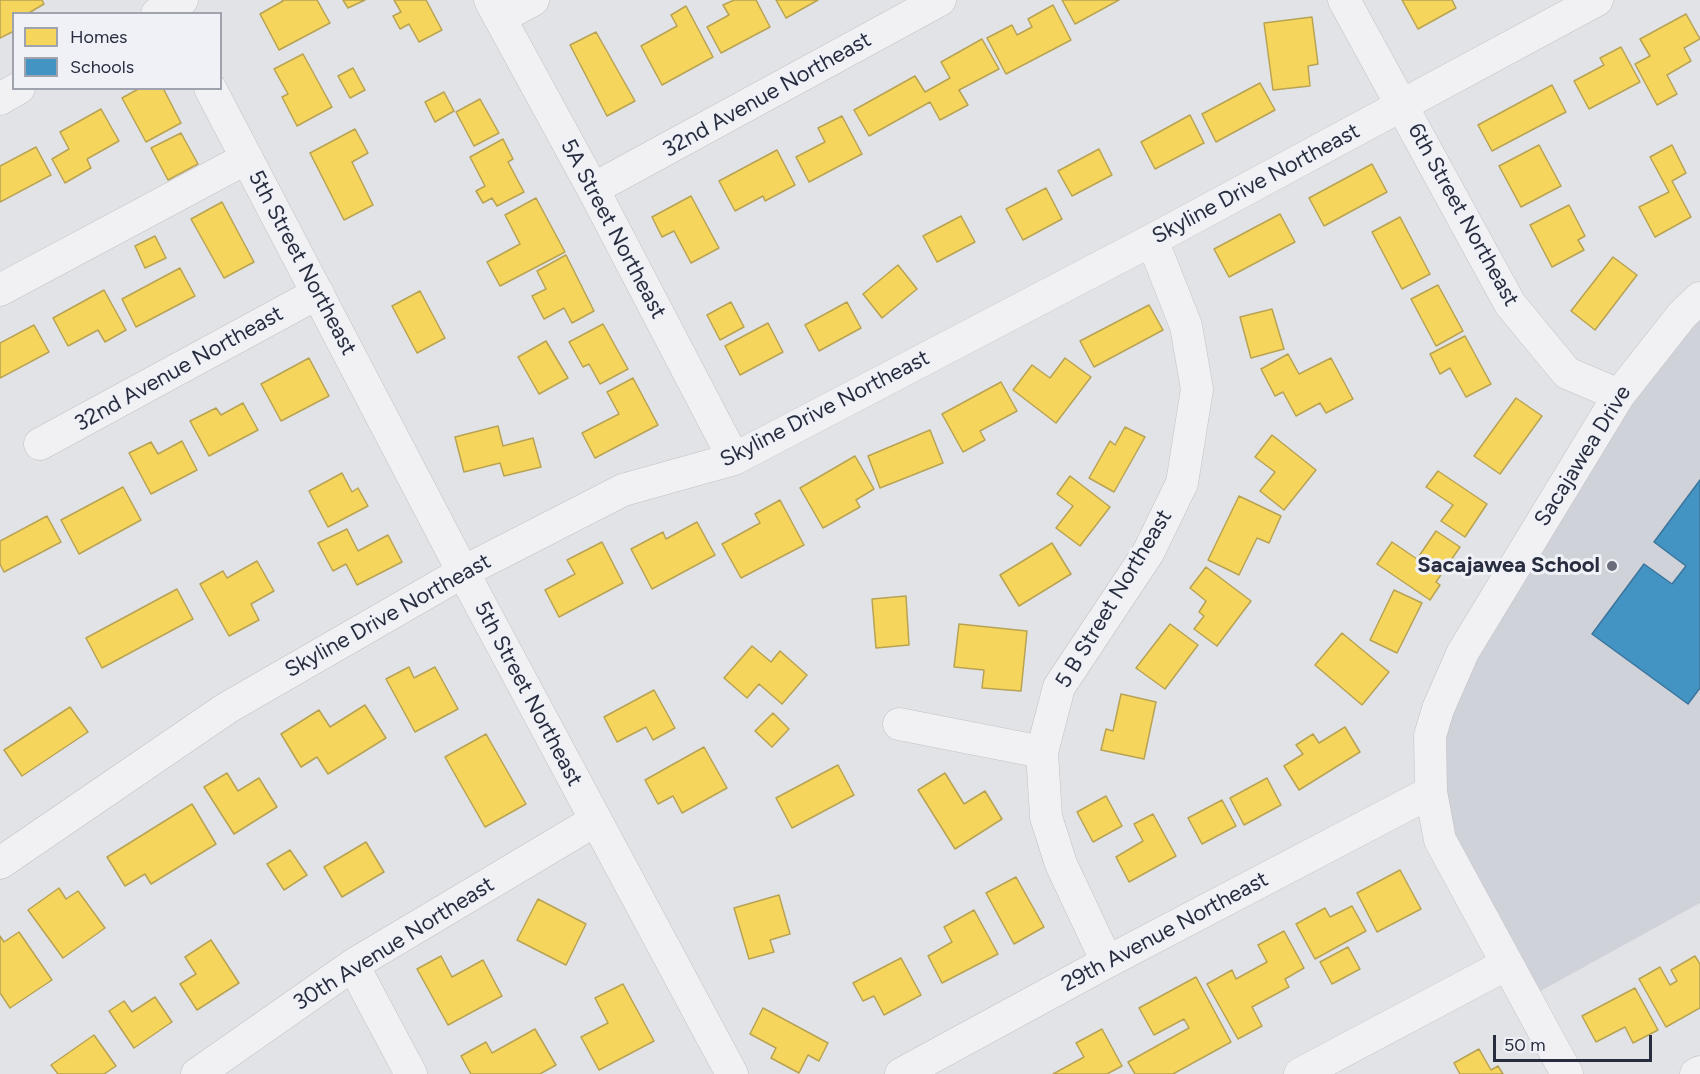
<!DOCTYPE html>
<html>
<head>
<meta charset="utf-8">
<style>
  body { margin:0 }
  #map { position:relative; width:1700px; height:1074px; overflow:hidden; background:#e2e3e7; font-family:Figtree,sans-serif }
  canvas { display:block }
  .legend { position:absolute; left:12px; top:12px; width:210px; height:78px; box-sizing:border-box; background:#eff1f6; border:2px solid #9fa3ad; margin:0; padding:8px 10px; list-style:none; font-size:18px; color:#282e40 }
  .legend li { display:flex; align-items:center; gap:12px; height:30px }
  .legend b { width:30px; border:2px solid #9fa3ad }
  .scale { position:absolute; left:1493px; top:1035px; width:159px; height:27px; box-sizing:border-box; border:3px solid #282e40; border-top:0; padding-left:8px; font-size:18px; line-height:21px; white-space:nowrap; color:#282e40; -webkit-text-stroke:4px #eff1f6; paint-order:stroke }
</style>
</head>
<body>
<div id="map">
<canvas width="1700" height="1074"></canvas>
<ul class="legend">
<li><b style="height:16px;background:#f6d55c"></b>Homes</li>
<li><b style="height:16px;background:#4393c3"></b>Schools</li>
</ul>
<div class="scale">50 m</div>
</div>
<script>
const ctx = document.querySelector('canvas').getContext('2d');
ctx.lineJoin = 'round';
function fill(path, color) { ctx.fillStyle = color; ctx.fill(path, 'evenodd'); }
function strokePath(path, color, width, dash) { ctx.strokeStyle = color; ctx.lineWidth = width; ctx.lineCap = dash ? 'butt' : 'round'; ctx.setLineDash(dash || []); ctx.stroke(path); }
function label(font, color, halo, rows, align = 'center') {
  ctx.font = font + ' Figtree,sans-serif'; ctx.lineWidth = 6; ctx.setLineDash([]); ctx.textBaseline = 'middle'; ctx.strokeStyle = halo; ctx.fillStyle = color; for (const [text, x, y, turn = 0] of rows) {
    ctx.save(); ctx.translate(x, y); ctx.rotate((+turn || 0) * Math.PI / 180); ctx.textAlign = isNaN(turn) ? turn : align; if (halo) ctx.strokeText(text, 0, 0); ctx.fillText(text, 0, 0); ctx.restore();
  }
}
fill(new Path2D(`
  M1700,298V903L1526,999L1440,840L1430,736L1619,395Z`), '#d0d2da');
const homes = new Path2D(`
  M0,0H42L44,4L27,14H14V31L0,38Z
  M282,0H317L330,23L279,50L260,14L283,1Z
  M343,0H365L348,8Z
  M394,0H426L442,30L419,42L409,24L400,29L393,16L401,12Z
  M734,0H756L770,27L721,53L707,27L729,15L723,5Z
  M776,0H818L786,18Z
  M1062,0H1119L1075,24Z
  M1402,0H1452L1456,8L1418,29Z
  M1053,5L1071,40L1006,74L987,38L1012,25L1017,35L1032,27L1028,19Z
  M686,6L713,57L662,85L641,46L677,26L671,15Z
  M1686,14L1700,39L1684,48L1691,61L1667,75L1677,94L1657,105L1635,64L1650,56L1640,39Z
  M1312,17L1318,64L1308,66L1310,86L1273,90L1264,23Z
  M596,32L635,101L607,116L570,45Z
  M982,39L999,69L959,90L968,105L940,120L930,102L869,136L854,110L915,76L925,92L950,78L941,62Z
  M1621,47L1640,82L1589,109L1574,81L1604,65L1600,58Z
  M303,54L332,107L297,126L282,97L288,94L274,69Z
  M353,68L365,90L350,98L338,76Z
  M1260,83L1275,110L1216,142L1202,114Z
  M1552,85L1566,112L1492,151L1478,125Z
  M140,88H163L181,123L146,142L122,98Z
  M444,92L454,111L435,122L425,102Z
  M480,99L499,133L474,146L456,112Z
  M101,109L119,141L87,159L91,168L65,183L52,159L69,149L60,132Z
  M1190,115L1204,143L1155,169L1141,142Z
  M842,116L862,154L809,182L796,157L825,142L818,128Z
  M355,129L368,153L352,162L373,205L344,220L310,153Z
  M181,133L198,164L168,180L151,148Z
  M503,139L513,159L508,162L524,192L497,206L492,198L483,203L476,191L485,186L470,157Z
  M1539,145L1561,186L1521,207L1499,166Z
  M1672,145L1686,173L1672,181L1691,217L1655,237L1639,207L1669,192L1650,157Z
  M36,147L51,175L0,202V166Z
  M1099,149L1112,175L1072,196L1058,171Z
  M777,150L795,185L765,201L763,196L735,211L719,181Z
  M1372,164L1387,192L1324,226L1309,198Z
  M1046,188L1062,219L1023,240L1006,209Z
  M691,196L719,248L691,263L674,231L662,237L652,217Z
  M536,198L565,252L500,286L487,262L520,244L505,215Z
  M222,202L254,262L224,278L191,219Z
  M1569,205L1585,236L1578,240L1584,250L1552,267L1530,225Z
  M1280,214L1295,242L1229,277L1214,249Z
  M961,216L975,242L937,262L923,236Z
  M1400,217L1430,274L1402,289L1372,232Z
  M155,236L166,258L145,268L135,246Z
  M566,255L594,311L572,323L564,308L544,319L532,296L546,289L537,271Z
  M1613,257L1637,275L1595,330L1571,311Z
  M898,265L917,289L882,318L863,294Z
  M180,268L195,296L136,327L122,299Z
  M1438,285L1463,331L1436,346L1411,299Z
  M104,290L126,330L105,342L98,330L68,346L53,318Z
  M420,291L445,338L417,353L392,306Z
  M731,302L744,327L720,340L707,315Z
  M847,302L861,328L819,351L805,325Z
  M1149,305L1163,330L1094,367L1080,341Z
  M1272,309L1284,349L1251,358L1240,317Z
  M768,323L783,352L740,375L725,346Z
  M603,324L628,369L600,384L589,364L583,367L569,342Z
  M34,325L49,352L0,378V343Z
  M1465,336L1491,384L1466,397L1450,368L1440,374L1430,354Z
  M546,341L568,378L539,394L518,357Z
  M1288,354L1299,374L1331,358L1353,399L1326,413L1320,403L1296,416L1283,392L1275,396L1261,369Z
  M309,358L329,396L281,421L261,384Z
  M1065,358L1091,377L1056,423L1013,390L1032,365L1050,378Z
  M633,378L658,425L595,458L582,433L619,414L607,392Z
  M1001,382L1017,411L980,431L985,440L963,452L942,414Z
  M1516,398L1542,416L1500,474L1474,456Z
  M243,403L258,430L209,456L190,421L216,408L221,415Z
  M498,426L503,446L533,438L541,467L504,476L500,463L464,472L455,437Z
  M1125,427L1145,437L1114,492L1089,478L1110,441L1115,445Z
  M930,430L943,463L880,488L868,456Z
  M1272,435L1316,470L1284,510L1260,491L1275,472L1255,457Z
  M182,441L197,470L151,494L129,453L151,442L158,454Z
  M855,456L874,489L856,500L860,507L823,528L800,488Z
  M1438,471L1487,504L1465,537L1441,521L1453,505L1426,487Z
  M342,473L352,492L358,488L368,506L328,527L309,491Z
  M1070,476L1110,507L1080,546L1056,528L1073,506L1057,494Z
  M123,487L141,520L79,554L61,520Z
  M1239,496L1281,516L1269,543L1257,538L1239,575L1208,560Z
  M780,500L804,545L741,578L722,544L760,523L755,514Z
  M47,516L61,542L4,572L0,564V541Z
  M697,522L715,555L652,589L631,549L663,532L666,539Z
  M347,529L358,551L388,535L402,562L357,585L346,564L333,571L318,543Z
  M1436,531L1460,547L1436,582L1440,585L1430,600L1377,564L1392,542L1417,559Z
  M602,542L623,583L559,617L545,590L575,574L567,560Z
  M1052,543L1071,574L1019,606L1000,575Z
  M257,561L274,591L251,604L259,620L229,636L200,584L223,571L227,578Z
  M1206,567L1251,601L1217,646L1194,629L1204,616L1199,612L1206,601L1190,588Z
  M177,589L193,619L102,668L86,638Z
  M1394,590L1422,603L1397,653L1370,640Z
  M906,596L909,645L876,648L872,599Z
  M959,624L1027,631L1021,691L982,688L984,670L954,667Z
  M1170,624L1198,645L1165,689L1136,668Z
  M1342,633L1389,672L1362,705L1315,665Z
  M752,646L771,662L780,651L807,675L782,704L759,684L747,698L724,678Z
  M409,667L414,678L435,667L458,709L415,732L386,679Z
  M654,690L675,728L653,740L646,727L617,742L604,717Z
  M1121,694L1156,702L1144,759L1101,750L1106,729L1113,731Z
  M365,705L386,738L328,774L317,757L301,767L281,734L319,710L330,727Z
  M70,707L88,732L22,776L4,750Z
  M773,713L789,729L772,747L755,731Z
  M1345,727L1360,752L1299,790L1284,766L1303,754L1296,745L1313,734L1319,743Z
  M486,734L526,804L485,827L445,757Z
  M704,747L727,788L682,813L673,796L658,804L645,780Z
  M838,765L854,795L792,828L776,798Z
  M227,773L238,791L259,778L277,807L234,834L204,787Z
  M945,773L964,804L985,791L1002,819L955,849L918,790Z
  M1267,778L1281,805L1244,825L1230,798Z
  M1106,796L1122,826L1093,842L1077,812Z
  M1222,800L1236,826L1202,844L1188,818Z
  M192,804L216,844L151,884L145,874L125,886L107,857Z
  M1153,814L1176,856L1129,882L1116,857L1143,841L1134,824Z
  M366,842L384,872L342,897L324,867Z
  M290,850L307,875L284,890L267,864Z
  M1400,870L1421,909L1377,932L1357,893Z
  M1016,877L1044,927L1014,944L986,893Z
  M59,888L66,899L78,891L105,928L63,958L28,910Z
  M779,895L790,934L770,940L774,952L749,959L734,908Z
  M538,899L586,924L566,965L517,940Z
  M1352,906L1366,931L1315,959L1296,924L1325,908L1330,917Z
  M974,910L998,954L942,983L928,956L952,942L944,927Z
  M1284,931L1304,968L1285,979L1289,987L1252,1007L1262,1026L1238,1039L1207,984L1232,970L1236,979L1267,962L1258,945Z
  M19,932L52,980L10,1008L0,993V936L4,942Z
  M211,940L239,983L197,1010L180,984L196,974L185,957Z
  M1348,947L1360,969L1332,984L1320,962Z
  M441,956L452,977L483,960L502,996L448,1025L417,969Z
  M1695,956L1700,964V1008L1666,1027L1639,979L1660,967L1670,985L1677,981L1671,970Z
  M901,958L921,995L884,1015L874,996L863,1001L853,983Z
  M1196,977L1231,1042L1173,1074H1135L1128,1062L1189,1028L1184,1019L1154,1035L1139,1008Z
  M623,984L654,1041L599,1070L581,1037L608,1023L595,998Z
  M1635,988L1658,1030L1633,1043L1625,1027L1596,1042L1582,1016Z
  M155,997L172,1022L134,1048L109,1011L124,1001L132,1012Z
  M763,1008L828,1043L819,1061L808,1055L799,1073L771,1058L776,1048L750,1034Z
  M535,1029L556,1065L540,1074H471L461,1056L486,1042L492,1053Z
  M1102,1029L1122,1066L1107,1074H1053L1084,1057L1076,1043Z
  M94,1035L116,1066L104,1074H58L51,1065Z
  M1479,1049L1491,1070L1498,1066L1503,1074H1460L1454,1063Z`);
fill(homes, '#f6d55c');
strokePath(homes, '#b8a354', 1.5);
const schools = new Path2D(`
  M1700,480V688L1688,704L1592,634L1644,564L1672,584L1686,566L1654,542Z`);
fill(schools, '#4393c3');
strokePath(schools, '#3b759c', 1.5);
const minor = new Path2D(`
  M490,0L593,189L734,459
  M1344,0L1510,304L1567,373L1619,395
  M157,14L182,0
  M500,18L533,0
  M210,88L463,572L732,1074
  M0,99L19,88
  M593,189L940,0
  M0,290L247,158
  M40,444L318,293
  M899,724L1042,752
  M0,863L227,708L463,572L623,490L734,459L1152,240L1597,0
  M1107,962L1061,864L1046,817L1042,752L1059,687L1148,553L1182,483L1197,389L1186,326L1152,240
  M353,965L411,1074
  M197,1074L353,965L596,820
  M901,1074L1107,962L1431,792
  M1300,1074L1507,964
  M1567,1074L1440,840L1431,792L1430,736L1438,709L1463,652L1619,395L1682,315L1700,298
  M1696,1074L1700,1072`);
strokePath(minor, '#c0c1c5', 33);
strokePath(minor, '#f1f1f3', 32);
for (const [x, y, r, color] of [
  [1612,566,6,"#696d7a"]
]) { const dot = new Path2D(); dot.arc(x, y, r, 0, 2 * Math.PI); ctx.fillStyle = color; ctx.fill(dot); strokePath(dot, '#eff1f6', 2); }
label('22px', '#282e40', '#eff1f6', [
  ["32nd Avenue Northeast",767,95,-29],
  ["Skyline Drive Northeast",1256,184,-28],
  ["6th Street Northeast",1463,215,61],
  ["5A Street Northeast",613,229,62],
  ["5th Street Northeast",302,263,62],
  ["32nd Avenue Northeast",179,369,-29],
  ["Skyline Drive Northeast",825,409,-27],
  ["Sacajawea Drive",1583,456,-58],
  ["5 B Street Northeast",1114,599,-59],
  ["Skyline Drive Northeast",388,616,-29],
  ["5th Street Northeast",528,694,62],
  ["29th Avenue Northeast",1165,932,-28],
  ["30th Avenue Northeast",394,944,-32]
]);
label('bold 22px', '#282e40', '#eff1f6', [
  ["Sacajawea School",1600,566]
], 'right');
</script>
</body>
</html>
